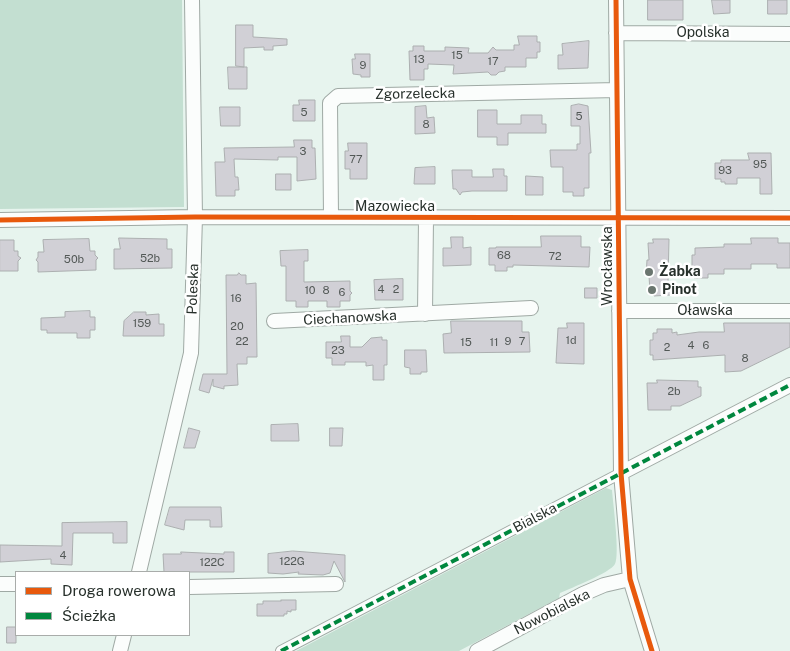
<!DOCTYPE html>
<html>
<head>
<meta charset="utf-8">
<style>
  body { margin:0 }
  #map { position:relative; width:790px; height:651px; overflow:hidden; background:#e7f4ee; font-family:"Public Sans",sans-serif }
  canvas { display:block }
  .legend { position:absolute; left:15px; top:571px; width:175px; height:65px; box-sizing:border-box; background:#fff; border:1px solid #a9acaa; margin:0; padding:6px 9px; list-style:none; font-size:15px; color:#27302b }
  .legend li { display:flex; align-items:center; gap:10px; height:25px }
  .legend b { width:25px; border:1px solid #a9acaa }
</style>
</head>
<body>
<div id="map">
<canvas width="790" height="651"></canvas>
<ul class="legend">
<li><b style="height:6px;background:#e8590c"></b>Droga rowerowa</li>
<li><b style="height:6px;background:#00873e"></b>Ścieżka</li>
</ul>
</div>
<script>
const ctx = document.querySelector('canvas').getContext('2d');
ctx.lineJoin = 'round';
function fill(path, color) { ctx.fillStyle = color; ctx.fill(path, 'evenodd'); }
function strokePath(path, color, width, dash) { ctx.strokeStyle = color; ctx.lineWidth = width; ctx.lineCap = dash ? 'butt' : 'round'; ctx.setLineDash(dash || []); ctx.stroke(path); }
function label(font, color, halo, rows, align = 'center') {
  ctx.font = font + ' "Public Sans",sans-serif'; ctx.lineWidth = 5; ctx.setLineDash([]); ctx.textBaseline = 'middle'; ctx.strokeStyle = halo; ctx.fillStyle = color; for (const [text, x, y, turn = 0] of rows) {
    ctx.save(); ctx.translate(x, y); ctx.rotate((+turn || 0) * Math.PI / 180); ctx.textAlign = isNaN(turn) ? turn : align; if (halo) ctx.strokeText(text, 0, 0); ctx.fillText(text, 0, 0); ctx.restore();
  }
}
fill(new Path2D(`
  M0,0H182L184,207L0,209Z
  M606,488L612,490C613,504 620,554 615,564C610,573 571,588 560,593L559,598L459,651H296Z`), '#c3dfd1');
const building = new Path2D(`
  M648,0H683V20H648Z
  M712,0H730V13L714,14Z
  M768,0H787V14H768Z
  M236,25H253V37L287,39V45L273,46V50H264V47L244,48V67L236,66Z
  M518,36H537V42H540V52H537V58H526V67H505V71L499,72L496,75H491L488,72L453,74L454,65L428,64V69H424V80H410L409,51H413V46H424V51H445V47L469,48L468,53H488L493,47L496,50H514V45H519Z
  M589,41L588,68L558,69V55H563L562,44Z
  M355,54H370V77H361V75L353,74L352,59H355Z
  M228,67H247V89H229Z
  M299,100H315V121H293V105H299Z
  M579,104L588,106L591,153H589V188H584V196H573V192H563V167H551L550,150H577V144H580V126H571V106Z
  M426,106L427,118L434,117L435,133L415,134V107Z
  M220,107H240V126H221Z
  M478,110H497V124H521V115H542V124H546V133H508V145H497V137H478Z
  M294,140H312V148H315L316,179L297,181V157H278V160L234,159L235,177H238L239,190H235V196H216L215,162H225L224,148L294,147Z
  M348,143H367V179H350V169H345V151H348Z
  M748,153H771L772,194H760V178H737V184H725V182H721V179H715V163H721V160H749Z
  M435,167V184H414L415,168Z
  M493,169H504V176H507V191H472L462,192L460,195L456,189H453L452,170H472V177H493Z
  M276,174H291V190H276Z
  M526,176L543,177V195H526Z
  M541,236H581V247H590L589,267L513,265V267H507V271H495V265H489V248H496V247H541Z
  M451,237H463V248L471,247V265L443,266V248H451Z
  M119,238L167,239V249H172V268L114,269V249H120Z
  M751,238H778V243H790V268H777V264H751V269H724V274H708V278H694V271H692V255H695V248L724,247V244H751Z
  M89,239L90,251H95V255L98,258L96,260V270L38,272V262L36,260L38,257V252H44L43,240Z
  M653,239H669L668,282H670V295L654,296L653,292H650L649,276H646L647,260H649L648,243H653Z
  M0,240H14V251H18V256L21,258L18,261V271H0Z
  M308,250V261H304V282L350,281V291L352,293L350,295V301H340V307H327V301H308V307H296V301H286V266H281L280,251Z
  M239,273L241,275H246V284L256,283L257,357H247V364H237L238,385L224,386V389L213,386V379L209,393L199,390L203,374H227L226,275H237Z
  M403,279V300H375L374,280Z
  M585,288H597V298H585Z
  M90,311V317H95V330H90V338H77V333H47V330H41V318L65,317V312Z
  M134,312H146V315L159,314V324H164V336H123L124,321Z
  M451,321H522V332H529L530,352L444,353L443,334L451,333Z
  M567,323H584V364L556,363L558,328H567Z
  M724,323H790V347L741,371L725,372V355L653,360V355H650V340H653V333H657V329H672V333L677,332V335L699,332H724Z
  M341,336H350V347H362L371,338L382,337V340H387V365H384V380H373V365L366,366V362H345V365H332V358H326V342H341Z
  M405,350H426L427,372H421V374H410V368L405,367Z
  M657,380L698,381V387H701V396L680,406H671V410H648L647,383H657Z
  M298,424L299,441H271V425Z
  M189,428L200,431L195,448H184Z
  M330,428H343L342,446H330Z
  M170,507H221L222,527H210V520H185L184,530L165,525Z
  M127,522V543H113V533H73L72,565L51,564V559L0,562V545L62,546V523Z
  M293,551L345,555V582L334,561L330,573L323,575L298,574L299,572L283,574L268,573V554Z
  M181,552L224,554V552H234V572H164L163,554H181Z
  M281,600H296V610H291V612L287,611V614H284V616H257V604H263V601H281Z
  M7,627H16V643H7Z`);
fill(building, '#d1d0d6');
strokePath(building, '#acafb0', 1);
const pedestrian = new Path2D(`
  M281,651L621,473`);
const minor = new Path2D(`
  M616,0L621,473L630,579L652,651
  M616,33L790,34
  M331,217L330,103L338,96L617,90
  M0,220L195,217L790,218
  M619,311H790
  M425,314L426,218
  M274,321L531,308
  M621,473L790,385
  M139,572L191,353L195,217L192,0
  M0,584H16
  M189,587L336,584
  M120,651L124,635
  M477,651L583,594L604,585L630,579`);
strokePath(pedestrian, '#9fa9a4', 12);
strokePath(minor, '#9fa9a4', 16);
strokePath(pedestrian, '#fbfdfc', 10);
strokePath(minor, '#fbfdfc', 14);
strokePath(new Path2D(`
  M281,651L790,385`), '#00873e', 4, [8, 4]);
strokePath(new Path2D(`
  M616,0L621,473L630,579L652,651
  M0,220L195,217L790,218`), '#e8590c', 5);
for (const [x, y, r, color] of [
  [649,272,5,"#6a756f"],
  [652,290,5,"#6a756f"]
]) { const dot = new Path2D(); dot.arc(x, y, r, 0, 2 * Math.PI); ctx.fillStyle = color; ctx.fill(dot); strokePath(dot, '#fff', 2); }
label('11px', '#525856', null, [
  ["15",457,56],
  ["13",419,60],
  ["17",493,62],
  ["9",363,66],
  ["5",304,113],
  ["5",579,117],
  ["8",426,125],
  ["3",303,152],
  ["77",356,160],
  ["95",760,165],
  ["93",725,171],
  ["68",504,256],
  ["72",555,257],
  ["52b",150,259],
  ["50b",74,260],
  ["4",381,290],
  ["2",396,290],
  ["10",310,291],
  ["8",326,291],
  ["6",342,293],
  ["16",236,299],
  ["159",142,324],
  ["20",237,327],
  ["1d",571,341],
  ["22",242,342],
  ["9",508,342],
  ["7",522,342],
  ["15",466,343],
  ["11",494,343],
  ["4",691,346],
  ["6",706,346],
  ["2",667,348],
  ["23",338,351],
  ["8",745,359],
  ["2b",674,392],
  ["4",63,556],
  ["122G",292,562],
  ["122C",212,563]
]);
label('14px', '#27302b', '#fff', [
  ["Opolska",703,33],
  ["Zgorzelecka",415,94,-1],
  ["Mazowiecka",395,207],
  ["Wrocławska",608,266,-90],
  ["Poleska",193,289,-88],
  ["Oławska",705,311],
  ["Ciechanowska",350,318,-3],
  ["Bialska",535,518,-28],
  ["Nowobialska",552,612,-27]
]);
label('bold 14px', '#27302b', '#fff', [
  ["Żabka",659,272],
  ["Pinot",662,290]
], 'left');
</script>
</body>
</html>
